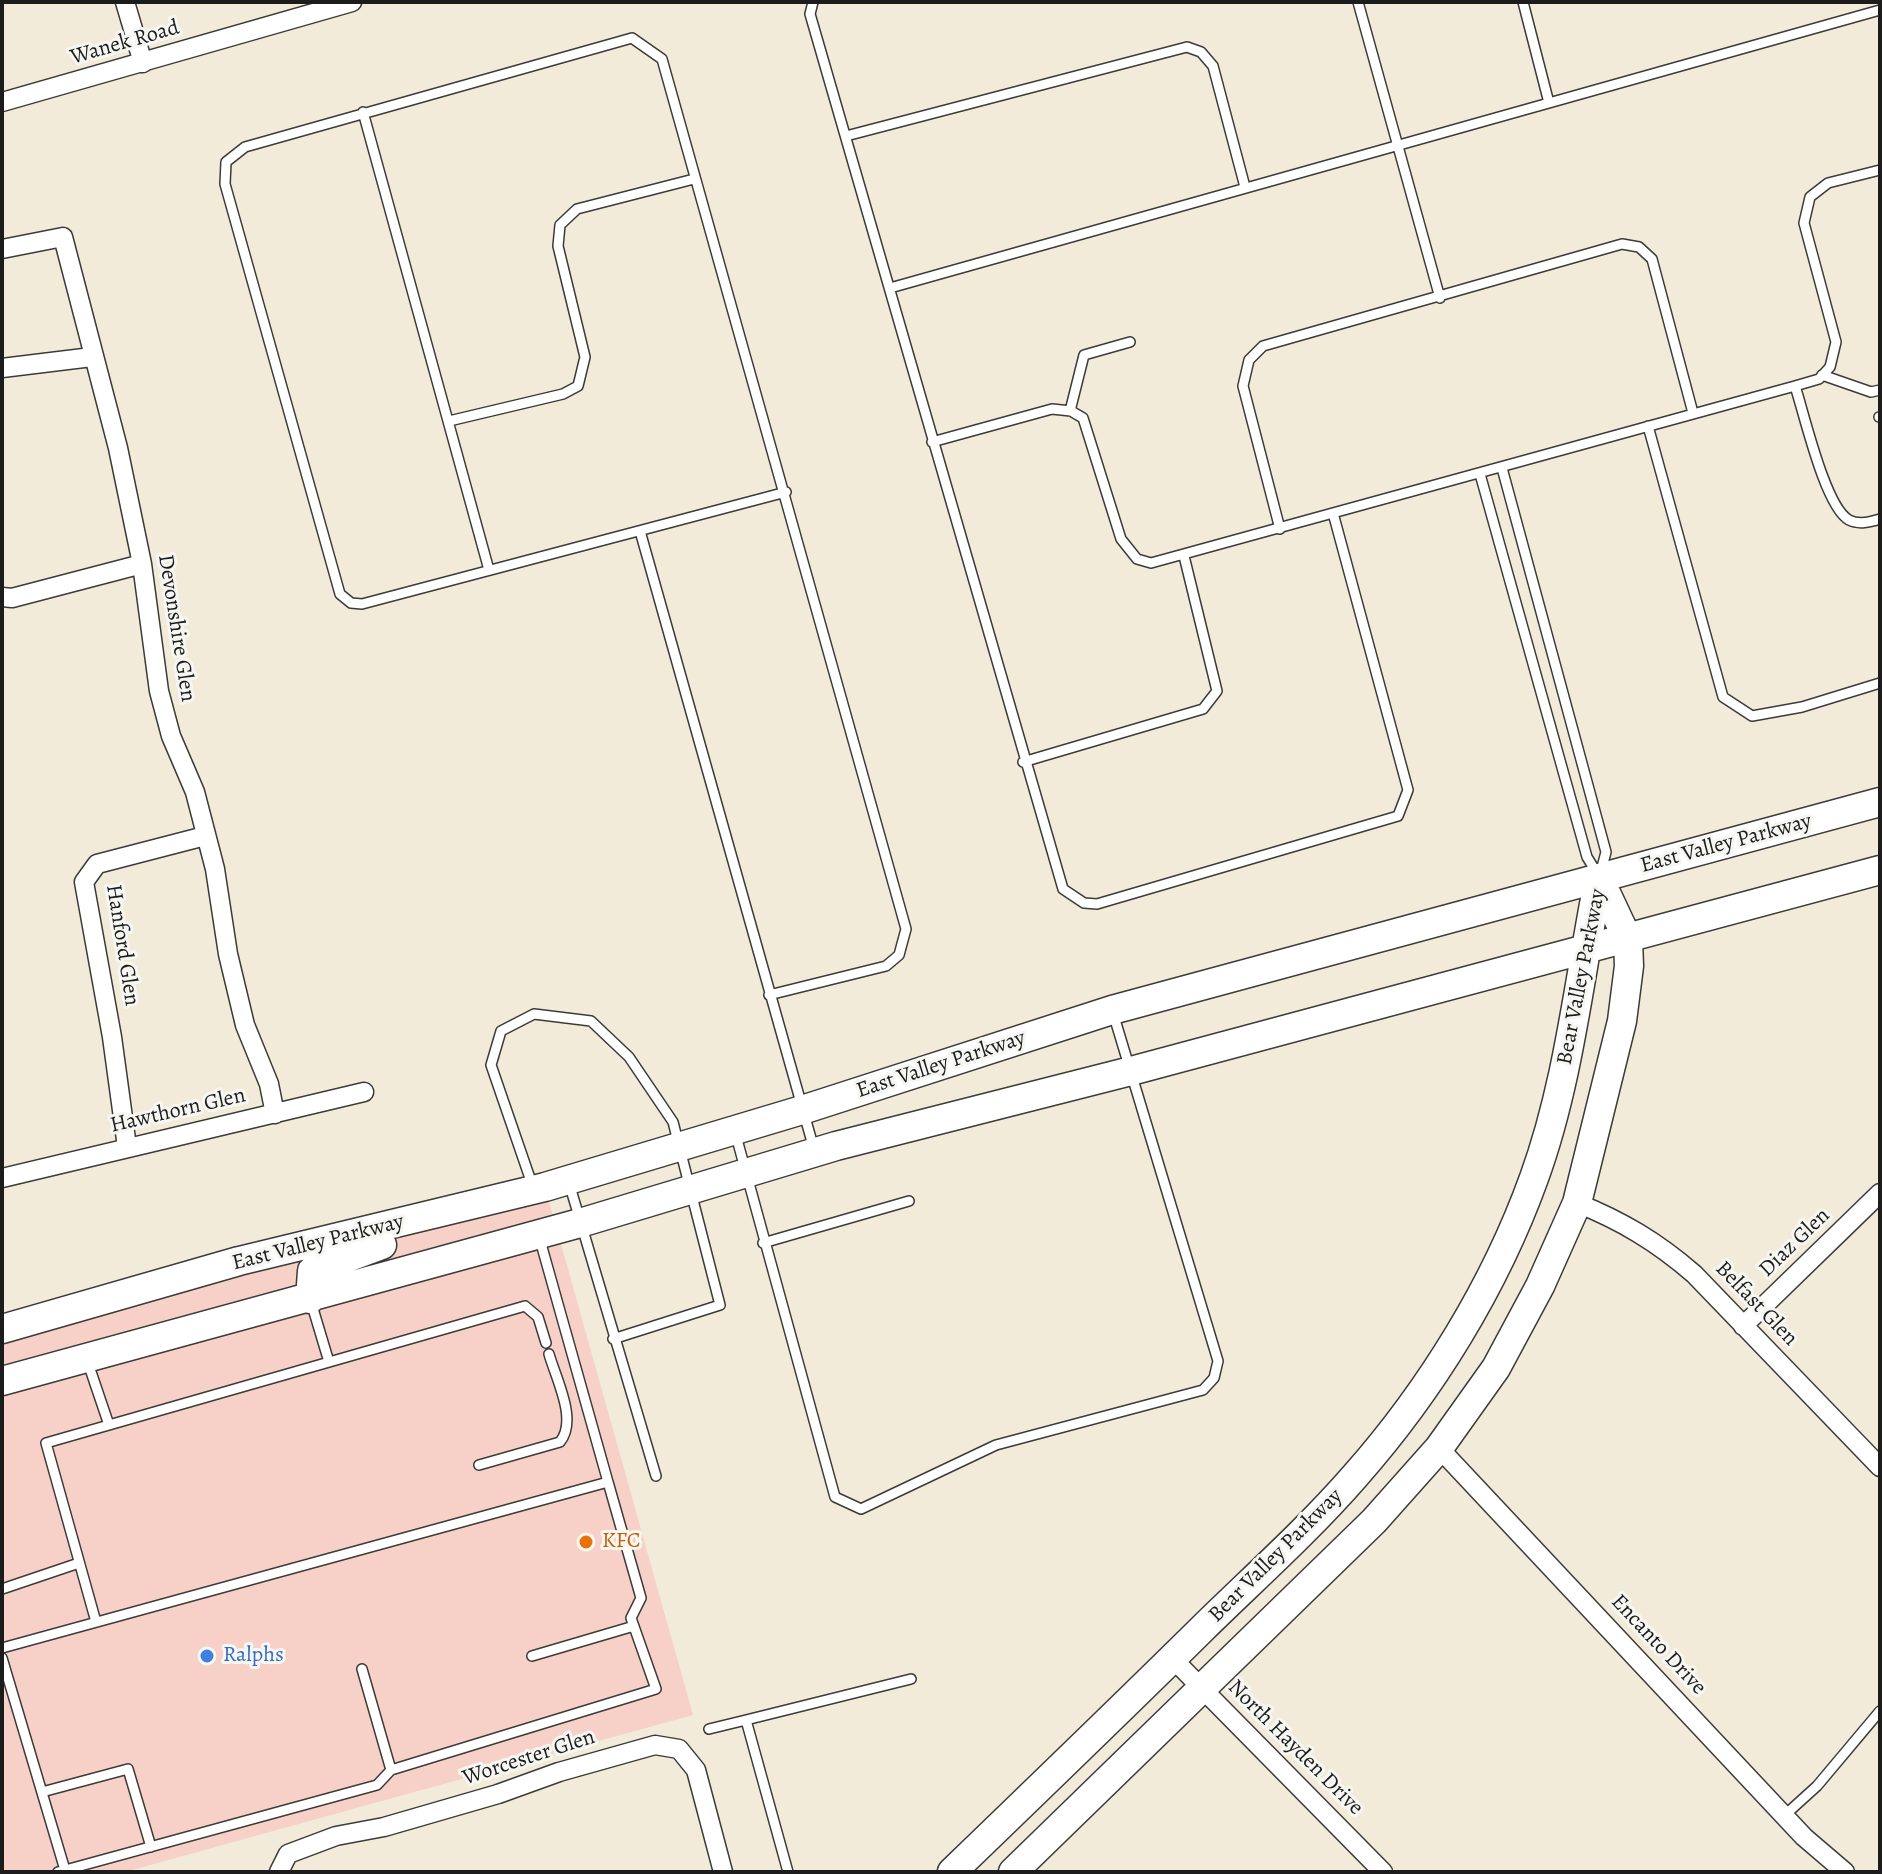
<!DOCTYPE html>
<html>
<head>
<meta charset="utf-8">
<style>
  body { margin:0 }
  #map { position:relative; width:1882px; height:1874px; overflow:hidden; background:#f2ebd9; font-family:Alegreya,serif }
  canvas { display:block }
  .frame { position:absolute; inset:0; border:4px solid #1c1c1c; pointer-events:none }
</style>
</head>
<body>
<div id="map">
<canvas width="1882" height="1874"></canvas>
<div class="frame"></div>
</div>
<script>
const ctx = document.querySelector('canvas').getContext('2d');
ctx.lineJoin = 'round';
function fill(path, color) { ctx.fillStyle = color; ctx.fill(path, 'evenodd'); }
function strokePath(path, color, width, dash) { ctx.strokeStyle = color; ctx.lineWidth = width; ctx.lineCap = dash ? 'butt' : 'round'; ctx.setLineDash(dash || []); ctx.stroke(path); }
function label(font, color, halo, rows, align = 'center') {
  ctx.font = font + ' Alegreya,serif'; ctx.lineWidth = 6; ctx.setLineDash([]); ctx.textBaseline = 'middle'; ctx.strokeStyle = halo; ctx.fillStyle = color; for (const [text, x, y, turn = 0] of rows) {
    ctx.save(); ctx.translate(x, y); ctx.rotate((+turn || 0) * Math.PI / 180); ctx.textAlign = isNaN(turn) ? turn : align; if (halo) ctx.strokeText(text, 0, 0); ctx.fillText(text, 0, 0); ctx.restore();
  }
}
fill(new Path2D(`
  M545,1187L693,1715L125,1872H2V1329Z`), '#f7d1c8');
const lane = new Path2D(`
  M813,2L810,14L1063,889L1084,903L1097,904L1398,816L1408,790L1333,513
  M1358,2L1440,298
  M1523,2L1549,103
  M363,112L489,570
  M846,136L1187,47L1201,52L1213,66L1245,187
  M890,288L1880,10
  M1822,375L1871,392L1880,390
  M1795,386C1804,413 1825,507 1849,520C1859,525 1870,522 1880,519
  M1070,411L1084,355L1130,342
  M1879,417H1880
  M449,421L563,394L578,386L585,357L558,246L560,225L577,209L694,179
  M1648,426L1723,697L1752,716L1802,707L1880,683
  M932,442L1052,409L1071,411L1083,418L1121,539L1137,559L1151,563L1795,386L1819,379L1830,367L1836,342L1804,223L1810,197L1828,183L1880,170
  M1502,468L1606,852L1601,871
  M1480,474L1587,857L1598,875
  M1280,529L1243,386L1249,360L1263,346L1622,244L1639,247L1652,259L1693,413
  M640,531L814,1149
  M1023,762L1203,709L1217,691L1184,556
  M769,995L886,966L899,955L906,929L662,59L632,38L245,147L226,162L225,184L340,594L351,603L362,604L786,492
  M735,1132L835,1497L861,1509L996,1445L1203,1390L1214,1378L1218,1361L1113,1013
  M569,1183L656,1476
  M533,1187L491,1065L501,1031L534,1014L591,1021L629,1057L673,1122L720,1305L613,1339
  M763,1243L909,1201
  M311,1302L329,1362
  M88,1363L109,1425
  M479,1465L560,1442C578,1420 556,1379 549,1354
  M2,1589L79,1563
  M96,1622L46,1443L525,1306L538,1317L546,1343
  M2,1648L608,1482L540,1240
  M532,1656L634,1626
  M2,1658L65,1870
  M362,1669L391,1770
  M709,1729L746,1720
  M42,1792L128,1769L151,1847
  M1785,1815L1817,1786L1880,1711
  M58,1872L377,1785L391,1770L656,1689L631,1618L641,1598L608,1482
  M788,1872L746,1720L911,1679`);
const street = new Path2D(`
  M125,2L143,63
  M2,102L352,2
  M2,249L63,237L118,448L142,564L159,691L171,736L195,792L215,869L228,954L245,1025L269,1084L275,1114
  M2,368L92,357
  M2,597L12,598L142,564
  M127,1147L112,1037L84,882L97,864L205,836
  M2,1178L364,1092
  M1577,1203C1622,1221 1657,1242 1694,1274L1880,1467
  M1743,1326L1880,1193
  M1439,1448L1804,1837L1845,1872
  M1172,1658L1383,1872
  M279,1872L288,1854L336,1836L384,1827L498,1794L559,1772L655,1745L679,1749L696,1770L723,1872`);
const primary = new Path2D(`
  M310,1299L312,1271L382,1245
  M2,1329L239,1261L545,1187L802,1110L1112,1010L1880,802
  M2,1381L580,1223L836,1146L1131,1071L1880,870
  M952,1872C1036,1791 1120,1710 1203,1628C1254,1578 1308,1530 1355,1476C1431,1390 1495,1286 1534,1178C1569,1082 1579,978 1599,878
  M1013,1872L1374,1521L1439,1448L1496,1368L1540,1286L1577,1203L1622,1021L1629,966L1628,940L1599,878`);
strokePath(lane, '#3c3b38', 12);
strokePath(street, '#3c3b38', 21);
strokePath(primary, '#3c3b38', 31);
strokePath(lane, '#fff', 9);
strokePath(street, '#fff', 18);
strokePath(primary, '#fff', 28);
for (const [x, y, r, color] of [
  [586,1542,8,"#e8710a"],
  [207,1656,8,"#3f7fe0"]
]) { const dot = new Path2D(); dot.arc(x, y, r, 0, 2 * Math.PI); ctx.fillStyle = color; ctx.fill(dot); strokePath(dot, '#f6f6f2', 3); }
label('22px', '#1c1c1c', '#f6f6f2', [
  ["Wanek Road",125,43,-16],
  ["Devonshire Glen",176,628,81],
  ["East Valley Parkway",1726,844,-15],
  ["Hanford Glen",122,945,81],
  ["Bear Valley Parkway",1582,977,-79],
  ["East Valley Parkway",941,1065,-18],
  ["Hawthorn Glen",178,1111,-13],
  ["East Valley Parkway",318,1243,-14],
  ["Diaz Glen",1795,1243,-44],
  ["Belfast Glen",1756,1304,46],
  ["Bear Valley Parkway",1276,1556,-45],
  ["Encanto Drive",1658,1645,47],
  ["North Hayden Drive",1295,1748,45],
  ["Worcester Glen",529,1758,-18]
]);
label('22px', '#c56008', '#f6f6f2', [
  ["KFC",602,1542]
], 'left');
label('22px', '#366cbe', '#f6f6f2', [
  ["Ralphs",223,1656]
], 'left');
</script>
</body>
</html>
